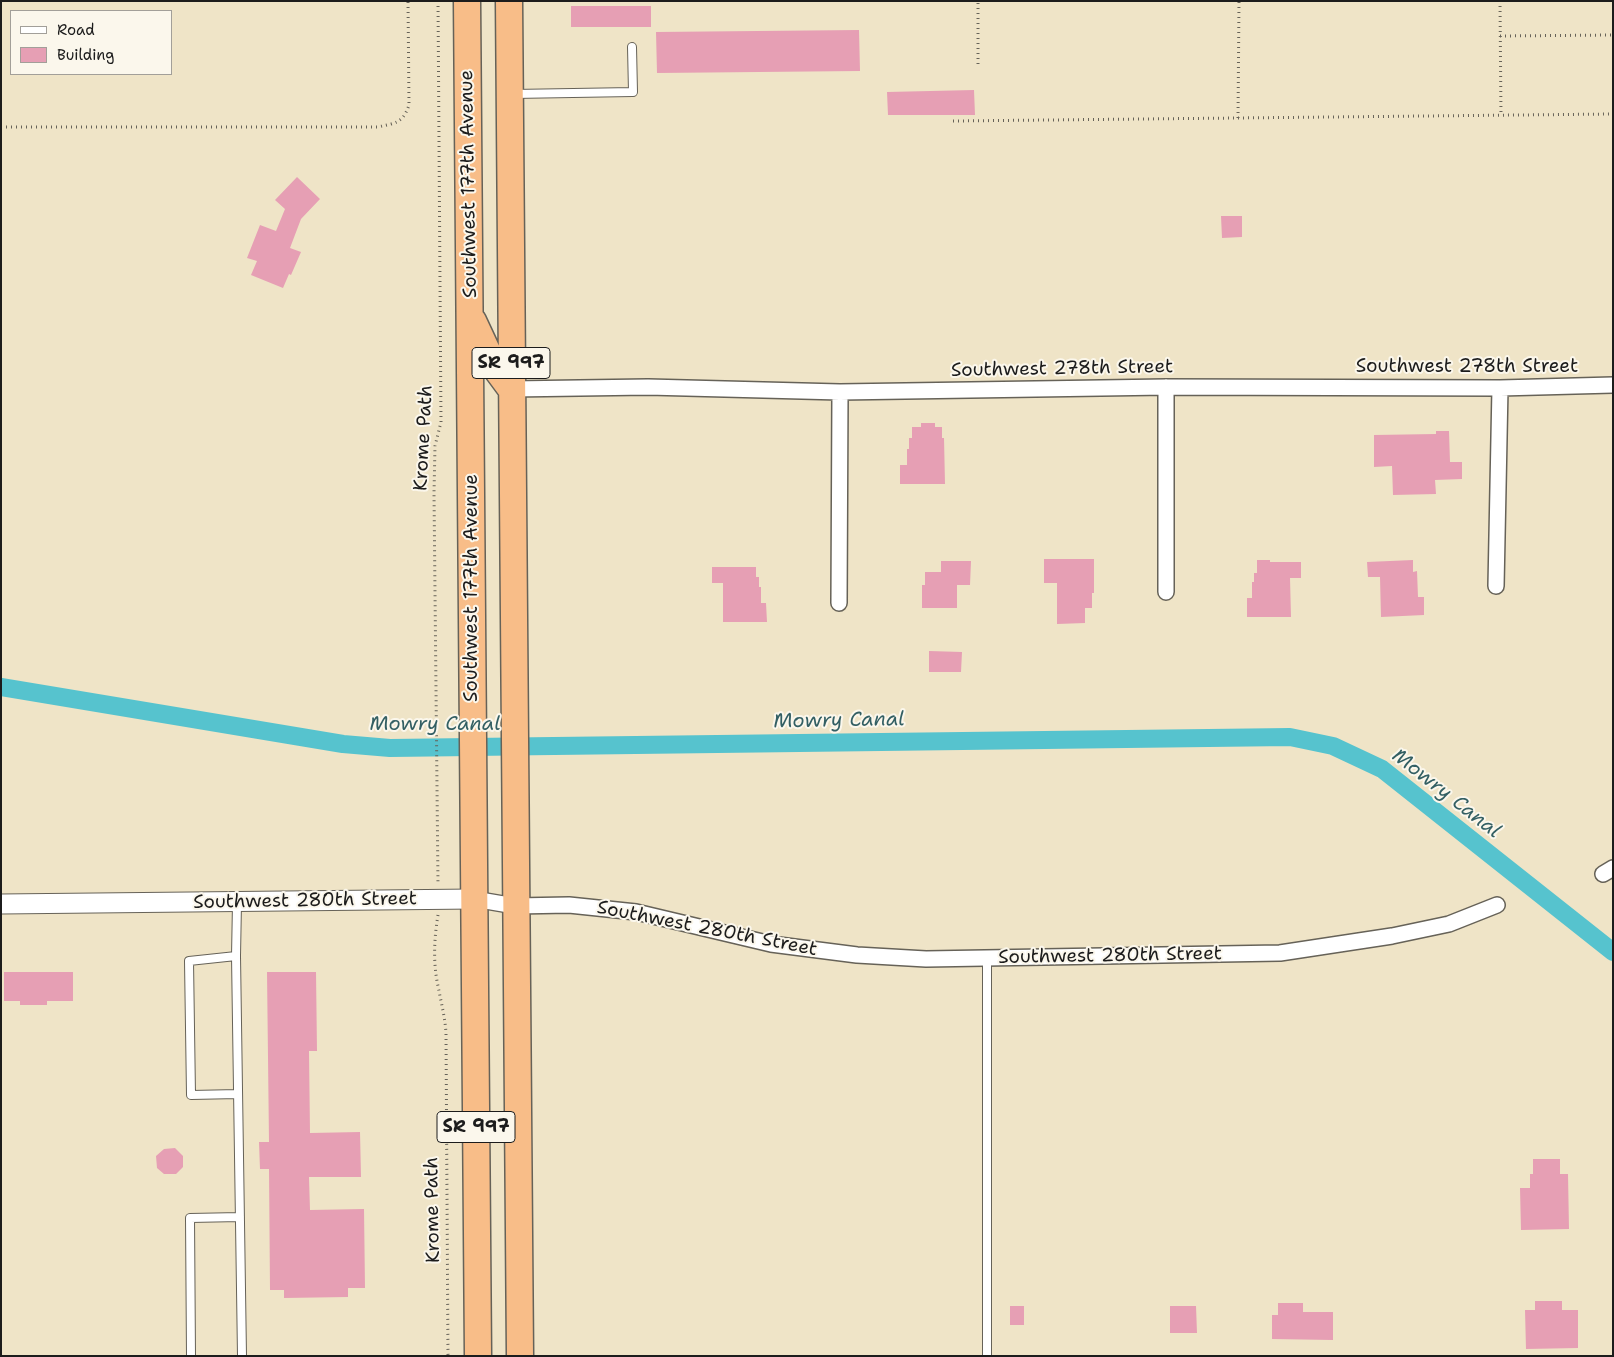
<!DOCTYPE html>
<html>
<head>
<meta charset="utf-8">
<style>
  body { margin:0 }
  #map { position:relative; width:1614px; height:1357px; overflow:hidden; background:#efe4c7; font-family:"Shantell Sans",sans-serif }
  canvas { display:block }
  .frame { position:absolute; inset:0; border:2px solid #1c1c1c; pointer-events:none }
  .legend { position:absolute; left:10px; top:10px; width:162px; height:65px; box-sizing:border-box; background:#fbf7ec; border:1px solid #a29f99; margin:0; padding:6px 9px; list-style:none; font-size:15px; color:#1c1c1c }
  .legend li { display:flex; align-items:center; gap:10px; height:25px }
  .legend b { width:25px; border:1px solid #a29f99 }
</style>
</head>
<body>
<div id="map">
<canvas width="1614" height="1357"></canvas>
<div class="frame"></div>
<ul class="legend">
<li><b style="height:6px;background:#fff"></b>Road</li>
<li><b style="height:14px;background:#e69fb4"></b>Building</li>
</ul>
</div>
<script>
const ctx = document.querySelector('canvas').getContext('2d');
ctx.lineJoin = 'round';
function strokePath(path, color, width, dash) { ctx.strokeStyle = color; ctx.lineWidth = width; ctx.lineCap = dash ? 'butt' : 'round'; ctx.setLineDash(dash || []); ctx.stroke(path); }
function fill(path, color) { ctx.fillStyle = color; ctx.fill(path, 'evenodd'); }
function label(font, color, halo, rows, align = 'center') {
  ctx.font = font + ' "Shantell Sans",sans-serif'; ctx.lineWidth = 4; ctx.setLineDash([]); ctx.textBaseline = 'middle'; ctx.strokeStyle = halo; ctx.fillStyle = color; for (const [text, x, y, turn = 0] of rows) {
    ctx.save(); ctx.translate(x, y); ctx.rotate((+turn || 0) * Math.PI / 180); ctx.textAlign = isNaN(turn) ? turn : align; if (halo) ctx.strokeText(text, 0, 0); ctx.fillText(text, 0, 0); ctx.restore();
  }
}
strokePath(new Path2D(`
  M1,687L343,744L390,748L1290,737L1333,746L1382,769L1613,952`), '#56c3ce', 18);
fill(new Path2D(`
  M571,6H651V27H571Z
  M859,30L860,71L657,73L656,32Z
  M974,90L975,115H888L887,92Z
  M297,177L320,199L301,219L290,248L301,252L291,275L289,274L283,288L251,275L257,261L247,258L260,225L276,231L285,209L275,200Z
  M1221,216H1242V237L1222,238Z
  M921,423H935V427H942V438H944L945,484H900V465H907V449H909V438H912V427H921Z
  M1436,431H1449L1450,462H1462V479L1435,480L1436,494L1393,495L1392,466L1374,467V435L1436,434Z
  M1044,559H1094V593H1092V608H1085V623L1057,624V583H1044Z
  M1257,560H1270V562H1301V578H1290L1291,617H1247V598H1252V582H1254V573H1257Z
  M1413,560V572L1417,571L1418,597H1424V615L1381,617L1380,577H1368L1367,562Z
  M941,561H971L970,585H957V608H922V585H925V572H941Z
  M712,567H756V577H759V587H761V603H766L767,622H723V583H712Z
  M929,651L962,652L961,672H929Z
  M4,972H73V1001H47V1005H20V1001H4Z
  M267,972H316L317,1051H309L310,1133L360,1132L361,1177H309L310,1210L364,1209L365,1288H348V1297L284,1298V1290H270L269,1169H260L259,1142H269Z
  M175,1148L183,1156V1167L176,1174H164L157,1168L156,1156L164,1149Z
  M1533,1159H1560V1174H1568L1569,1229L1521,1230L1520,1188H1530V1174H1533Z
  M1535,1301H1562V1310H1578V1348L1526,1349L1525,1310H1535Z
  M1278,1303H1303V1312H1333V1340L1272,1339V1315H1278Z
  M1010,1306H1024V1325H1010Z
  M1170,1306H1196L1197,1333H1170Z`), '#e69fb4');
const service = new Path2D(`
  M513,94L633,92L632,47
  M237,903L236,956L242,1356
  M236,956L189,961L191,1095L238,1094
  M987,958V1356
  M191,1356L190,1218L240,1217`);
const minor = new Path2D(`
  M511,389L648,387L840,392L1166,387L1500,388L1613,385
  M1496,586L1500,388
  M1166,592V387
  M839,603L840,392
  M1603,874L1613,868
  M474,899L515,906L569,905L636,912L771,944L857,955L926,959L1280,953L1392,936L1449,924L1497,905`);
const tertiary = new Path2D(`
  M1,904L474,899`);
const trunk = new Path2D(`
  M467,1L478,1356
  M509,1L520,1356
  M473,321L494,366L511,389`);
strokePath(service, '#666258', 10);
strokePath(minor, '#666258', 18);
strokePath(tertiary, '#666258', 21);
strokePath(trunk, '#666258', 29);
strokePath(new Path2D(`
  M438,1L441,422L435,446L434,493L438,884
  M1500,1L1501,116
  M1500,36L1613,35
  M978,64V1
  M1238,118L1239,1
  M953,121L1613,114
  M1,127H378C396,123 403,123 409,105L408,1
  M438,915C434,939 433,963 438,986C441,1002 445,1017 446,1033L448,1356`), '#666258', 3, [1, 4]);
strokePath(service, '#fff', 8);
strokePath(minor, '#fff', 15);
strokePath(tertiary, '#fff', 19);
strokePath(trunk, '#f8bd88', 26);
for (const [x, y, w] of [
  [511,363,78],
  [476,1127,78]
]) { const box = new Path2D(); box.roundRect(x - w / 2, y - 15.5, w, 31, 4); ctx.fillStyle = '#fbf7ec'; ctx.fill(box); strokePath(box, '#1c1c1c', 1); }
label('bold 18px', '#1c1c1c', null, [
  ["SR 997",511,363],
  ["SR 997",476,1127]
]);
label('19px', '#1c1c1c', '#fbf7ec', [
  ["Southwest 177th Avenue",469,184,-91],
  ["Southwest 278th Street",1467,367],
  ["Southwest 278th Street",1062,369,-1],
  ["Krome Path",424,438,-87],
  ["Southwest 177th Avenue",472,588,-90],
  ["Southwest 280th Street",305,901,-1],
  ["Southwest 280th Street",707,929,11],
  ["Southwest 280th Street",1110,956,-1],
  ["Krome Path",433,1210,-91]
]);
label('italic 20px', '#335f63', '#fbf7ec', [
  ["Mowry Canal",839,721,-1],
  ["Mowry Canal",435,725],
  ["Mowry Canal",1446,794,38]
]);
</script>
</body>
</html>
